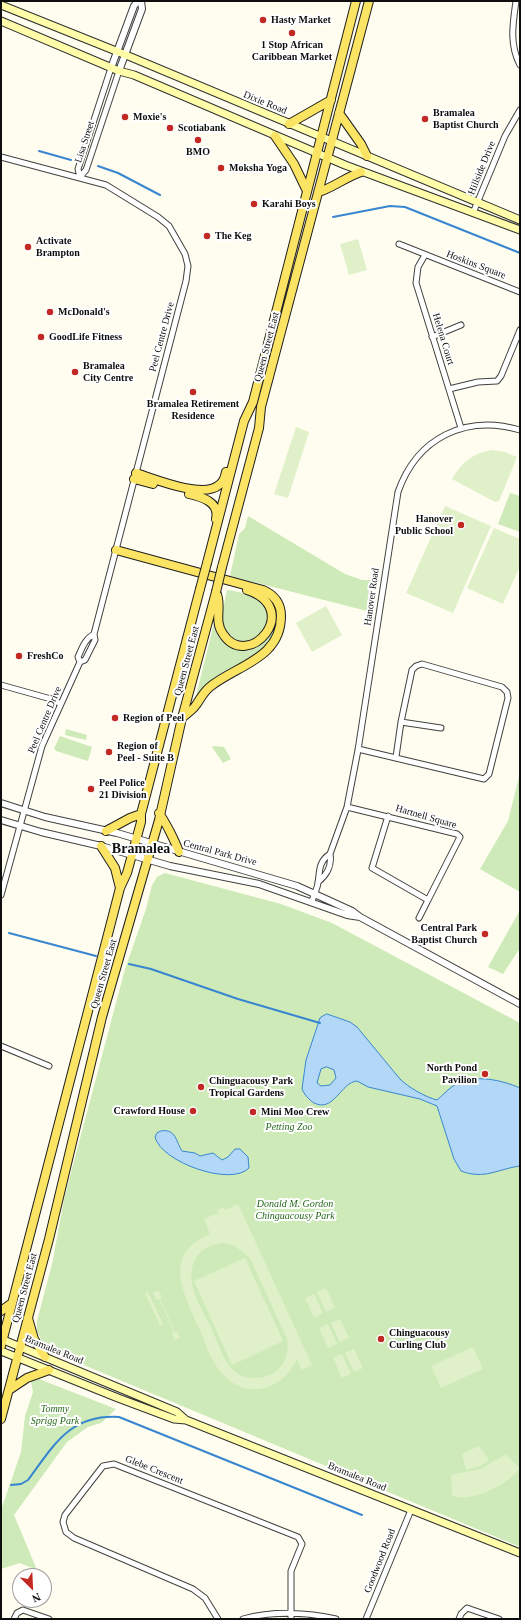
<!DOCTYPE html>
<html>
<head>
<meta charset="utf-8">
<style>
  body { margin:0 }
  #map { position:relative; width:521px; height:1620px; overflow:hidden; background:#fffdef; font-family:Georgia,serif }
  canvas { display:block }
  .frame { position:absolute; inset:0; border:2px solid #0e0e0e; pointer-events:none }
  .north { position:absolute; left:12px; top:1568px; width:40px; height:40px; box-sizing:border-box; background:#fff; border:1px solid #9f9f9f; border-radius:50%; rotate:156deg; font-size:11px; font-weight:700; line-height:16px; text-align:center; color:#0e0e0e }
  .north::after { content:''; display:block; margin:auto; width:14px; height:18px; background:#c22923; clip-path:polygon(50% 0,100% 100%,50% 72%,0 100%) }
</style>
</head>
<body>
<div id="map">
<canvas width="521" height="1620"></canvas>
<div class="frame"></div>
<div class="north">N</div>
</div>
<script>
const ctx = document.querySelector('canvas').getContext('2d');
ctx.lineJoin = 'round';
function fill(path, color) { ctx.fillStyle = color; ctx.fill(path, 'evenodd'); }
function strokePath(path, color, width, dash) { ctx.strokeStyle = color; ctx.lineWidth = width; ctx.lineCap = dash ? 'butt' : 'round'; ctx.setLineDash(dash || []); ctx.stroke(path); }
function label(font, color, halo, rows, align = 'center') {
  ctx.font = font + ' Georgia,serif'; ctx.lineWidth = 4; ctx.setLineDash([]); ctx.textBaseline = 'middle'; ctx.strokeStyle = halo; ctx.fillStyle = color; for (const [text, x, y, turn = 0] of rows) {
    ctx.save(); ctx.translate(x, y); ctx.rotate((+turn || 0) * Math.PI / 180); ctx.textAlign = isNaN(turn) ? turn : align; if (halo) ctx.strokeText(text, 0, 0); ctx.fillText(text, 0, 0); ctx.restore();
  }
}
fill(new Path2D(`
  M510,493L520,496V532L498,524Z
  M248,516L345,574L362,580H373L367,611L230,576L239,534L245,528Z
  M227,590C245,592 280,602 266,628C264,634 254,639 249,642C214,640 222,615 227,590Z
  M264,594L271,600L276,607L278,616L273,636L264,650L209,683L196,696L214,623L218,637L235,650C240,650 248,651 254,648C278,638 280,612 264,594Z
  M66,729L87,735L86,740L65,735Z
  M60,736L92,747L88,761L56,751L54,748Z
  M214,746L224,747L231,759L223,763L212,747Z
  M520,773V892L480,869L508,821Z
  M165,873L281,904L332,923L520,1023V1547L55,1353L40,1342L42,1341L37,1331V1321L52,1264L65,1195L125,969L146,909L152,885L157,877Z
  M520,910V948L503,974L488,967Z
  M39,1379L116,1409L101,1423L88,1427L67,1442L14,1515L37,1570L20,1563L1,1569V1510L21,1452L25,1416L33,1392L31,1382Z`), '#ceeab8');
fill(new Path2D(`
  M358,239L367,270L349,275L340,244Z
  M296,427L309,432L288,498L274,494Z
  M491,450L505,452L517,457L499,501L495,502L452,479C462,462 472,454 491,450Z
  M445,506L491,526L453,613L406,593Z
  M494,528L520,539V566L503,604L467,588Z
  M326,606L342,635L312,652L296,623Z
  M238,1204L312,1365L302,1370L297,1359C283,1391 244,1401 221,1372C210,1360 205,1341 198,1326C183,1292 162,1254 210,1234L204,1219L218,1213L217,1210L223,1207L225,1210ZM223,1243L235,1246L250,1258L287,1339C289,1352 286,1364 275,1372C265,1379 249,1380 238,1374C224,1365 219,1344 212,1330C202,1308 181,1280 197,1256C204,1247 213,1244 223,1243Z
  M245,1258L283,1341L232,1365L194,1281Z
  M326,1288L335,1308L326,1312L317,1292Z
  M158,1290L162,1297L160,1299L175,1332L177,1331L180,1338L175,1340L172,1334L174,1332L159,1299L156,1300L153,1293Z
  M148,1292L163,1324L160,1325L145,1293Z
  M314,1294L323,1313L314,1318L305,1298Z
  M340,1319L349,1338L340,1342L331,1323Z
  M328,1324L337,1344L328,1348L319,1328Z
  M473,1347L483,1369L441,1388L431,1366Z
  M354,1349L363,1368L354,1372L345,1353Z
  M342,1354L351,1374L342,1378L333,1358Z
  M479,1446L488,1458V1461L478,1467L466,1470L462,1454Z
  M506,1454L519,1468C513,1483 466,1505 452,1495L451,1475L481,1469Z`), '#e0f1ca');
const water = new Path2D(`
  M327,1014L350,1022L357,1027L400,1079C408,1087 425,1097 437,1100C443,1095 449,1088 456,1084C475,1074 502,1080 520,1088V1166C498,1169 484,1180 461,1171L454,1159L437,1106L420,1099L368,1087L357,1081C341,1082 334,1113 314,1103C309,1100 304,1094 302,1089L306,1060L320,1018ZM327,1067L334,1070L336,1078L330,1085L321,1086L317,1083L321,1069Z
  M161,1131C176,1128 176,1142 182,1151L195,1153L200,1156L213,1153L222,1160L228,1157L235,1149H240L248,1157L249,1168C231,1187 161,1162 155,1137L157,1133Z`);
fill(water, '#b3d8f7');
strokePath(water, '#3886d0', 1);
strokePath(new Path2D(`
  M39,151L71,160
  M98,166L118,173L160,195
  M333,217L390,206L405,207L520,253
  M9,933L96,956
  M129,964L151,969L238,999L320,1023
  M11,1485L21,1484L28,1480C54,1445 70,1414 119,1417L362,1515`), '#3886d0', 2);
const minor = new Path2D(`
  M516,1C513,23 509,44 520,65
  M1,157L106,185L158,217L169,226L185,254L188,266L186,281L94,634L95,640L85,660L80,662
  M80,177L78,169L111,68
  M80,177L86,170L119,71
  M473,213L505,136L520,110
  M399,244L520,292
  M425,255L418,267L416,283L461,428
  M432,337L461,325
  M449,389L478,382L497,381L501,376L520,330
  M1,685L51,699L61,704
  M401,722L441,728
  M358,749L484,779L489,774L508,698L507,692L502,687L422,664L416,666L412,670L401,722L396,757
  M347,807L457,834L460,837L428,900L372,868L388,816
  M318,882C327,875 332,865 330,854L347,807L358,750L398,492C417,438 465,414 520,430
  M1,895L42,746L80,662L78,657C82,648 85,639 94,634
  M312,901C314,895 317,889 318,883C320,871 318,862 330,854
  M419,918L428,900
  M1,1046L49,1066
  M14,1619L17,1613L23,1610L49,1619
  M218,1619L205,1598L193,1589L74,1538L66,1532L63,1522L65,1515L103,1466L114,1464L298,1537L302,1544L291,1571V1619
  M243,1619C272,1611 307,1612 336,1619
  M366,1619L411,1510
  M459,1619L461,1614L467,1608L499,1619`);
const tertiary = new Path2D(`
  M111,68L134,6L138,1
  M119,71L142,9L141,1
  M1,803L45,817L117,833L297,886L352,911L360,917
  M1,820L41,832L101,846L170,866L259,884L347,915L360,917L520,1004`);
const secondary = new Path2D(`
  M1,5L126,55L520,220
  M1,21L119,71L134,75L345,165L520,230
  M1,1339L177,1412L186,1420L520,1553
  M1,1351L118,1398L174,1419L186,1420`);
const primary = new Path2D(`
  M339,113L361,144L367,156
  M289,124L331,100
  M275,136L294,164L307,191
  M319,192C334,187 346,177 361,172
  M136,473C155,479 203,499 219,485C224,482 225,477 226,472
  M134,479L153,484
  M189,494C202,497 220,502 216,519
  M116,550L263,590C274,595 281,603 281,616C281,658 238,665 211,686C204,691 201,698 196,705C193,710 186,714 182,718
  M207,563L244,421L253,402L356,1
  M222,567L259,428L261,407L369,1
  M216,592C223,605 213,620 223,634C248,672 304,609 247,590
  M159,813C166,823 175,841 179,852
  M106,831L130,818L141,814
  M101,846L115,868L120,888
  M1,1311L12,1303
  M28,1318L34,1339L45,1357
  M1,1346L120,888L127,873L141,822V814L200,589
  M9,1390L27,1378L49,1370
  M1,1419L49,1239L102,1017L159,820L182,718L216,592`);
strokePath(minor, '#414141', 7);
strokePath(tertiary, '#414141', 8);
strokePath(secondary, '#303030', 9);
strokePath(primary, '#1f1f1f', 10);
strokePath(minor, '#fff', 5);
strokePath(tertiary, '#fff', 6);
strokePath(secondary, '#fffdaa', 7);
strokePath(primary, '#fbe363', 8);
const primaryBridge = new Path2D(`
  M200,589L207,563
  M216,592L222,567`);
strokePath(primaryBridge, '#1f1f1f', 10, []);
strokePath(primaryBridge, '#fbe363', 8);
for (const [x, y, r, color] of [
  [263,20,4,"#c22923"],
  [292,33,4,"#c22923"],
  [125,117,4,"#c22923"],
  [425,119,4,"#c22923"],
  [170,128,4,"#c22923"],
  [198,140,4,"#c22923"],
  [221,168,4,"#c22923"],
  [254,204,4,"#c22923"],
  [207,236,4,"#c22923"],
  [28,247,4,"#c22923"],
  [50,312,4,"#c22923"],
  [41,337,4,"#c22923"],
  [75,372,4,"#c22923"],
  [193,392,4,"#c22923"],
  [461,525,4,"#c22923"],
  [19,656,4,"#c22923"],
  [115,718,4,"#c22923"],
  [109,752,4,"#c22923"],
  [91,789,4,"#c22923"],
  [485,934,4,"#c22923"],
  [485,1074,4,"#c22923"],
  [201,1087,4,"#c22923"],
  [193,1111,4,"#c22923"],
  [253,1112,4,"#c22923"],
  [381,1339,4,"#c22923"]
]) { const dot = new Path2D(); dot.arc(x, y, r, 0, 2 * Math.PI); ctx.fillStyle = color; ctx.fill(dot); strokePath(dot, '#fff', 1.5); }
label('bold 10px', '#0e0e0e', '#fff', [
  ["Hasty Market",271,20],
  ["1 Stop African",292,45,"center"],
  ["Caribbean Market",292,57,"center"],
  ["Bramalea",433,113],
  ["Baptist Church",433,125],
  ["Moxie's",133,117],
  ["Scotiabank",178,128],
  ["BMO",198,152,"center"],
  ["Moksha Yoga",229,168],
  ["Karahi Boys",262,204],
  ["The Keg",215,236],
  ["Activate",36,241],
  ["Brampton",36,253],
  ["McDonald's",58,312],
  ["GoodLife Fitness",49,337],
  ["Bramalea",83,366],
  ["City Centre",83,378],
  ["Bramalea Retirement",193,404,"center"],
  ["Residence",193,416,"center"],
  ["Hanover",453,519,"right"],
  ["Public School",453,531,"right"],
  ["FreshCo",27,656],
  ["Region of Peel",123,718],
  ["Region of",117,746],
  ["Peel - Suite B",117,758],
  ["Peel Police",99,783],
  ["21 Division",99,795],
  ["Central Park",477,928,"right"],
  ["Baptist Church",477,940,"right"],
  ["North Pond",477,1068,"right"],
  ["Pavilion",477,1080,"right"],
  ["Chinguacousy Park",209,1081],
  ["Tropical Gardens",209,1093],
  ["Crawford House",185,1111,"right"],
  ["Mini Moo Crew",261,1112],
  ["Chinguacousy",389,1333],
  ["Curling Club",389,1345]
], 'left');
label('10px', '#0e0e0e', '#fff', [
  ["Dixie Road",265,103,22],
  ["Lisa Street",85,142,-72],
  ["Hillside Drive",482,168,-68],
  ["Hoskins Square",476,265,21],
  ["Peel Centre Drive",162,337,-75],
  ["Helena Court",443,339,73],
  ["Queen Street East",267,347,-75],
  ["Hanover Road",372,597,-82],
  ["Queen Street East",187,661,-75],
  ["Peel Centre Drive",45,720,-67],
  ["Hartnell Square",426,817,16],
  ["Central Park Drive",220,853,15],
  ["Queen Street East",104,974,-74],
  ["Queen Street East",25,1288,-75],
  ["Bramalea Road",54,1350,22],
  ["Glebe Crescent",154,1470,22],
  ["Bramalea Road",357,1477,22],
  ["Goodwood Road",380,1561,-68]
]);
label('italic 10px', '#26681c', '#fff', [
  ["Petting Zoo",289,1127],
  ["Donald M. Gordon",295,1204],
  ["Chinguacousy Park",295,1216],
  ["Tommy",55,1409],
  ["Sprigg Park",55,1421]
]);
label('bold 14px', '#0e0e0e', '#fff', [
  ["Bramalea",141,849]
]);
</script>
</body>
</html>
